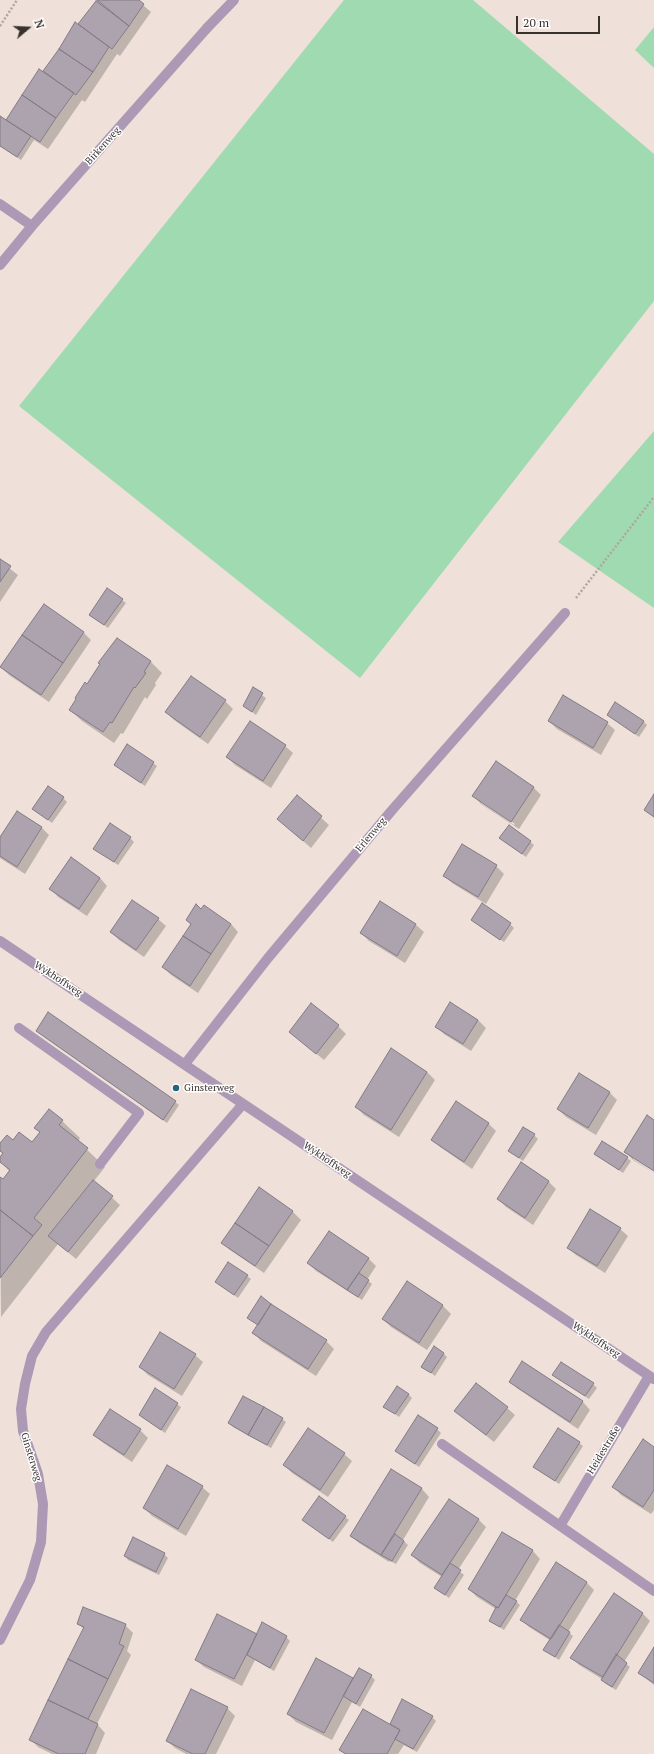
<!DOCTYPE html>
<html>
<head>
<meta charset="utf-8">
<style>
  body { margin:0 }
  #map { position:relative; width:654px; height:1754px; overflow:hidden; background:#efe0d9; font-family:"PT Serif",serif }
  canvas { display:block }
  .north { position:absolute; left:8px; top:8px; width:40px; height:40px; -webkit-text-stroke:3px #fff; paint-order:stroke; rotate:71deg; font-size:11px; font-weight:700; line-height:16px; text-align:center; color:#38322f }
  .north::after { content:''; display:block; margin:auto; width:14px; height:18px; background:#38322f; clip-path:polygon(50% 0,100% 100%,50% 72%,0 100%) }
  .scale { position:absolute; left:516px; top:16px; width:84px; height:18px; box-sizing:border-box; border:2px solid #38322f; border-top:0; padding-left:5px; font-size:12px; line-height:14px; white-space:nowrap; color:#38322f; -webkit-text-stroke:3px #fff; paint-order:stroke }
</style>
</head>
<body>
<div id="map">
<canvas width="654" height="1754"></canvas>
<div class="north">N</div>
<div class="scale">20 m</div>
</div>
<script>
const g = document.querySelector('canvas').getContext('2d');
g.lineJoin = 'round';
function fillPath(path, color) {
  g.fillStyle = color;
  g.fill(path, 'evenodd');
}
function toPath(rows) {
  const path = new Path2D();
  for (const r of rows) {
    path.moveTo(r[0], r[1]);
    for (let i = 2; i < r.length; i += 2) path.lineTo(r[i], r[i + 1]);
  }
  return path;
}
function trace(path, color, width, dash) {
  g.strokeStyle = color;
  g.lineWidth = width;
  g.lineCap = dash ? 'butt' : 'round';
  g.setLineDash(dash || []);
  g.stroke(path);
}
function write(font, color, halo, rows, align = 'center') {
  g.font = font + ' "PT Serif",serif';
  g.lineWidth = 3;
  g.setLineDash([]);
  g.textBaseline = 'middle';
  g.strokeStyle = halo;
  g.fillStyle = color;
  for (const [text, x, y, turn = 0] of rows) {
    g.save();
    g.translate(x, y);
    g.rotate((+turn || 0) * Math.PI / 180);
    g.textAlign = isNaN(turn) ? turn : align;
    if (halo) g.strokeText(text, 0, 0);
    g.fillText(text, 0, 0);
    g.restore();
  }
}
const green = toPath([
  [344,0,473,0,654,154,654,301,360,678,19,406],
  [654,27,654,68,635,50],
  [654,431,654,608,558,542]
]);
const shadow = toPath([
  [97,0,137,0,151,12,120,56,117,54,85,102,82,100,48,149,34,140,21,160,0,146,0,117,9,123,76,24,79,25],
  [0,561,18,575,0,602],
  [122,600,126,603,108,628,94,618],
  [84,633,91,640,49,702,9,675,1,667],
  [118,640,151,662,162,673,155,683,156,685,147,699,145,697,123,734,121,733,114,743,82,721,70,710],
  [191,677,225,701,233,709,208,744,174,720,166,712],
  [253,689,266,698,256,715,244,706],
  [608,715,643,721,647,725,639,737],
  [549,721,607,723,615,730,601,755,557,729],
  [285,746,293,753,271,788,235,765,227,757],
  [153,763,157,766,145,786,115,765],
  [533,787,541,795,519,829,481,804,474,796],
  [481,801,515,824,514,825,481,803],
  [297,796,329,825,311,848,286,826],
  [63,798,67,802,52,823,33,809],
  [17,812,42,828,49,835,25,874,0,858,0,839],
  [509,826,534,845,526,857,500,838],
  [130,838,134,842,118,865,94,849],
  [463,845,496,866,504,874,486,904,452,883,444,875],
  [71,859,100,878,107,886,87,916,58,897,51,889],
  [380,903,416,925,424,932,405,963,369,941,361,933],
  [204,906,231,924,238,932,198,993,171,975,163,967,191,925,187,920],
  [158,919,166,926,144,957,119,940,111,932],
  [472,920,510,924,514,928,504,942],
  [450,1003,478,1020,486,1028,471,1051,444,1034,436,1026],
  [338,1026,346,1034,324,1060,290,1032],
  [37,1031,175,1102,179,1105,167,1123],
  [392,1050,427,1072,435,1080,399,1137,364,1115,356,1107],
  [609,1092,617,1100,596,1135,566,1117,558,1109],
  [457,1103,489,1124,496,1131,472,1169,440,1147,432,1140],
  [62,1121,80,1138,78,1141,105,1167,94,1181,120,1205,76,1259,58,1244,1,1317,0,1178,3,1181,10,1172,0,1161,4,1154,0,1150,0,1145,13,1141,32,1144,41,1133,35,1128],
  [654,1121,654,1170,633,1156,633,1159,654,1173,633,1160,626,1152],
  [534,1135,538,1139,523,1161,509,1151],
  [595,1154,627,1158,631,1161,623,1173],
  [521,1164,549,1182,556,1189,533,1225,506,1207,498,1199],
  [259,1189,293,1212,301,1220,264,1273,230,1250,223,1243],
  [620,1229,628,1236,605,1273,576,1255,568,1248],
  [329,1232,369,1259,376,1266,367,1280,372,1284,362,1300,316,1271,308,1263],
  [247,1276,251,1279,238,1298,216,1282],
  [407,1283,443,1306,451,1314,427,1350,391,1327,383,1319],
  [248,1317,326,1341,334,1349,316,1376,261,1341,254,1333,259,1326],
  [444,1354,447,1357,435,1376,422,1366],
  [195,1355,203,1362,182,1396,148,1375,140,1367],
  [522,1363,583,1402,590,1410,578,1429,518,1389,510,1382],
  [553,1375,593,1384,597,1388,589,1399],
  [156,1390,181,1407,165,1433,140,1415],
  [408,1394,412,1398,399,1417,385,1407],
  [507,1408,515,1415,494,1442,455,1411],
  [282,1419,286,1422,271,1448,233,1427,229,1423],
  [437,1429,441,1433,419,1467,396,1451],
  [140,1430,148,1438,132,1462,102,1442,94,1435],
  [579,1443,583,1446,559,1484,534,1467],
  [654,1448,654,1510,651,1514,621,1495,614,1487],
  [344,1454,352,1461,328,1497,292,1473,284,1465],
  [391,1470,422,1489,429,1497,403,1540,408,1545,396,1564,390,1561,389,1562,359,1543,351,1536],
  [202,1487,210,1494,186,1536,152,1516,144,1508],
  [320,1498,349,1520,333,1542,307,1523],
  [479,1520,486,1527,458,1570,464,1575,449,1598,435,1588,442,1577,420,1563,412,1555],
  [503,1533,533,1551,540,1559,515,1601,520,1605,504,1630,490,1621,496,1609,477,1597,469,1589],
  [164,1554,168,1558,159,1575,128,1560,125,1556],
  [586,1582,594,1590,568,1632,573,1636,559,1660,545,1650,551,1641,529,1627,522,1620],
  [642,1613,650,1621,624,1662,630,1667,616,1690,606,1684,602,1679,579,1665,572,1658],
  [78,1624,125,1625,133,1633,127,1651,131,1655,97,1724,105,1733,96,1754,52,1754,38,1747,30,1739,84,1629],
  [257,1635,286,1637,290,1641,274,1671,255,1660,242,1686,204,1667,196,1660],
  [654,1649,654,1685,639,1673],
  [371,1676,375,1680,360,1707,352,1702,332,1740,296,1722,288,1714,352,1679],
  [227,1708,235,1716,216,1754,186,1754,175,1748,167,1741],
  [432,1717,436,1721,417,1752,404,1745,398,1754,345,1754,341,1750,394,1727,391,1724]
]);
const building = toPath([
  [97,0,139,0,144,4,129,26,97,0],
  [96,1,129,26,112,49,78,24,96,1],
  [75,22,109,47,93,72,59,49,75,22],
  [59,49,93,72,76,95,43,71,59,49],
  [39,69,74,93,56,118,22,95,39,69],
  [22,95,56,118,40,142,6,120,22,95],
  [0,116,31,136,17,157,0,146,0,116],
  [0,559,11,566,0,582,0,559],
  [107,588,123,599,104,625,89,615,107,588],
  [44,604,84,632,63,663,22,635,44,604],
  [22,635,63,663,41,695,0,667,22,635],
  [117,638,151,661,144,672,146,673,135,688,134,687,112,723,110,722,103,732,69,710,76,699,75,698,85,682,87,684,100,664,98,663,117,638],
  [191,676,226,700,200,737,165,712,191,676],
  [253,687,263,693,252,712,243,706,253,687],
  [563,695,608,722,593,748,548,721,563,695],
  [615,702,644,721,635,734,607,715,615,702],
  [250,721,286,745,263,781,226,757,250,721],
  [127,744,154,762,141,783,114,765,127,744],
  [496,761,534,787,511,822,472,796,496,761],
  [48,786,64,797,48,820,32,809,48,786],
  [654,794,654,817,644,810,654,794],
  [297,795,322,816,303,841,277,819,297,795],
  [17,811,42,827,17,867,0,856,0,837,17,811],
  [110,823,131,837,114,862,93,849,110,823],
  [509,825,531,841,522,854,499,838,509,825],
  [462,844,497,865,478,897,443,876,462,844],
  [71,857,100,878,79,909,49,889,71,857],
  [132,900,159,918,136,950,110,932,132,900],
  [380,901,416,924,397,956,360,933,380,901],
  [482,903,511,923,500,940,471,920,482,903],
  [196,904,201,909,204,905,231,924,211,954,183,936,191,924,186,920,196,904],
  [183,936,211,954,190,986,162,967,183,936],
  [450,1002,478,1020,463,1044,435,1027,450,1002],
  [311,1003,339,1025,316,1054,289,1032,311,1003],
  [48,1012,176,1101,163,1120,36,1031,48,1012],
  [391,1048,427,1072,391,1130,355,1107,391,1048],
  [579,1073,610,1092,588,1128,557,1109,579,1073],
  [456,1101,489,1123,464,1162,431,1140,456,1101],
  [49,1109,63,1120,59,1125,88,1148,34,1218,42,1225,33,1236,0,1210,0,1177,3,1179,10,1170,0,1162,0,1157,3,1153,0,1151,0,1143,7,1135,13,1140,19,1132,32,1142,40,1132,34,1128,49,1109],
  [647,1115,654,1120,654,1171,624,1152,647,1115],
  [523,1127,535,1134,519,1158,508,1151,523,1127],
  [602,1141,628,1157,619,1170,594,1154,602,1141],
  [521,1162,549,1181,525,1218,497,1199,521,1162],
  [93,1180,113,1196,68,1252,48,1236,93,1180],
  [259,1187,293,1211,269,1246,235,1223,259,1187],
  [590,1209,621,1228,597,1266,567,1248,590,1209],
  [0,1210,33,1236,0,1278,0,1210],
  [235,1223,269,1246,255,1266,221,1243,235,1223],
  [329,1231,369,1258,347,1290,307,1263,329,1231],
  [228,1262,248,1275,234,1295,215,1282,228,1262],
  [359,1273,369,1280,358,1297,347,1290,359,1273],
  [407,1281,443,1305,419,1343,382,1319,407,1281],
  [261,1296,271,1304,258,1325,247,1318,261,1296],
  [271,1304,327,1340,308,1369,252,1333,271,1304],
  [160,1332,196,1354,174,1389,139,1367,160,1332],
  [434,1346,444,1353,431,1373,421,1367,434,1346],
  [522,1361,583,1401,570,1422,509,1382,522,1361],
  [561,1362,594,1383,585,1396,552,1375,561,1362],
  [476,1383,508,1407,486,1435,454,1411,476,1383],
  [397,1386,409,1394,395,1414,383,1407,397,1386],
  [155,1388,178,1403,161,1430,139,1415,155,1388],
  [243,1396,264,1407,248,1435,228,1423,243,1396],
  [264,1407,283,1418,267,1445,248,1435,264,1407],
  [110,1409,141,1429,124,1455,93,1435,110,1409],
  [418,1415,438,1428,415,1464,395,1451,418,1415],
  [308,1428,345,1453,320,1490,283,1465,308,1428],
  [558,1428,580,1442,555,1481,533,1467,558,1428],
  [643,1439,654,1447,654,1490,643,1507,612,1487,643,1439],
  [167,1465,203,1486,178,1529,143,1508,167,1465],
  [391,1469,422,1488,381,1555,350,1536,391,1469],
  [319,1496,346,1516,329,1539,302,1520,319,1496],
  [449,1499,479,1519,442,1575,411,1555,449,1499],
  [502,1532,533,1550,498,1608,468,1589,502,1532],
  [395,1534,404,1541,392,1561,381,1555,395,1534],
  [133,1537,165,1553,156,1572,124,1556,133,1537],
  [556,1562,587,1582,551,1639,520,1620,556,1562],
  [450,1563,461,1570,445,1595,434,1588,450,1563],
  [614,1593,643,1613,603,1677,570,1658,614,1593],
  [506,1595,517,1601,500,1627,489,1621,496,1607,498,1608,506,1595],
  [83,1607,126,1624,119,1644,124,1646,108,1679,68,1659,84,1627,77,1624,83,1607],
  [217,1614,257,1634,234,1679,195,1660,217,1614],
  [262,1622,287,1636,270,1668,247,1655,262,1622],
  [559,1625,570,1632,555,1657,543,1650,559,1625],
  [654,1647,654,1683,638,1673,654,1647],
  [616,1654,627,1663,612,1687,601,1680,616,1654],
  [316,1658,353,1678,324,1733,287,1714,316,1658],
  [68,1659,108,1679,88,1719,48,1700,68,1659],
  [359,1668,372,1675,356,1704,343,1696,359,1668],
  [191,1689,228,1707,205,1754,193,1754,166,1741,191,1689],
  [402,1699,433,1716,413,1749,395,1739,400,1730,390,1724,402,1699],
  [48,1700,98,1724,85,1754,59,1754,29,1740,48,1700],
  [363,1709,400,1730,387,1754,346,1754,339,1750,363,1709]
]);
const path = toPath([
  [0,26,17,0],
  [576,598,654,497]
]);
const service = toPath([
  [207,28,234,0],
  [19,1028,139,1113,100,1164]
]);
const minor = toPath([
  [0,204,32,226],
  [0,265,32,226,207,28],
  [0,941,654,1379],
  [185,1064,268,958,393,809,565,613],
  [442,1444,654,1591],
  [560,1526,649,1376],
  [0,1640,30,1580,41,1542,43,1504,38,1474,23,1431,21,1409,25,1384,32,1356,46,1332,243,1104]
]);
const markers = [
  [176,1088,4,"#27637b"]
];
const streetNames = [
  ["Birkenweg",103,146,-48],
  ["Erlenweg",371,835,-50],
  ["Wykhoffweg",58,979,33],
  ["Wykhoffweg",327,1160,34],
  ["Wykhoffweg",596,1340,34],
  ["Heidestraße",604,1450,-59],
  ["Ginsterweg",31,1457,73]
];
const poiNames = [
  ["Ginsterweg",184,1088]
];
fillPath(green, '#9fdab1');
fillPath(shadow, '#0003');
fillPath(building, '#ada3ae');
trace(building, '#837b85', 1);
trace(path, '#b1a5a0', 2.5, [2, 2]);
trace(service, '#ab99b5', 10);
trace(minor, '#ab99b5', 10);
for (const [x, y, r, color] of markers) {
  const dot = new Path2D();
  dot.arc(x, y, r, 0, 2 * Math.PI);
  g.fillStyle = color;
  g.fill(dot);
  trace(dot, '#fff', 1.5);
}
write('10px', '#38322f', '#fff', streetNames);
write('10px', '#38322f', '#fff', poiNames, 'left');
</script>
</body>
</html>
